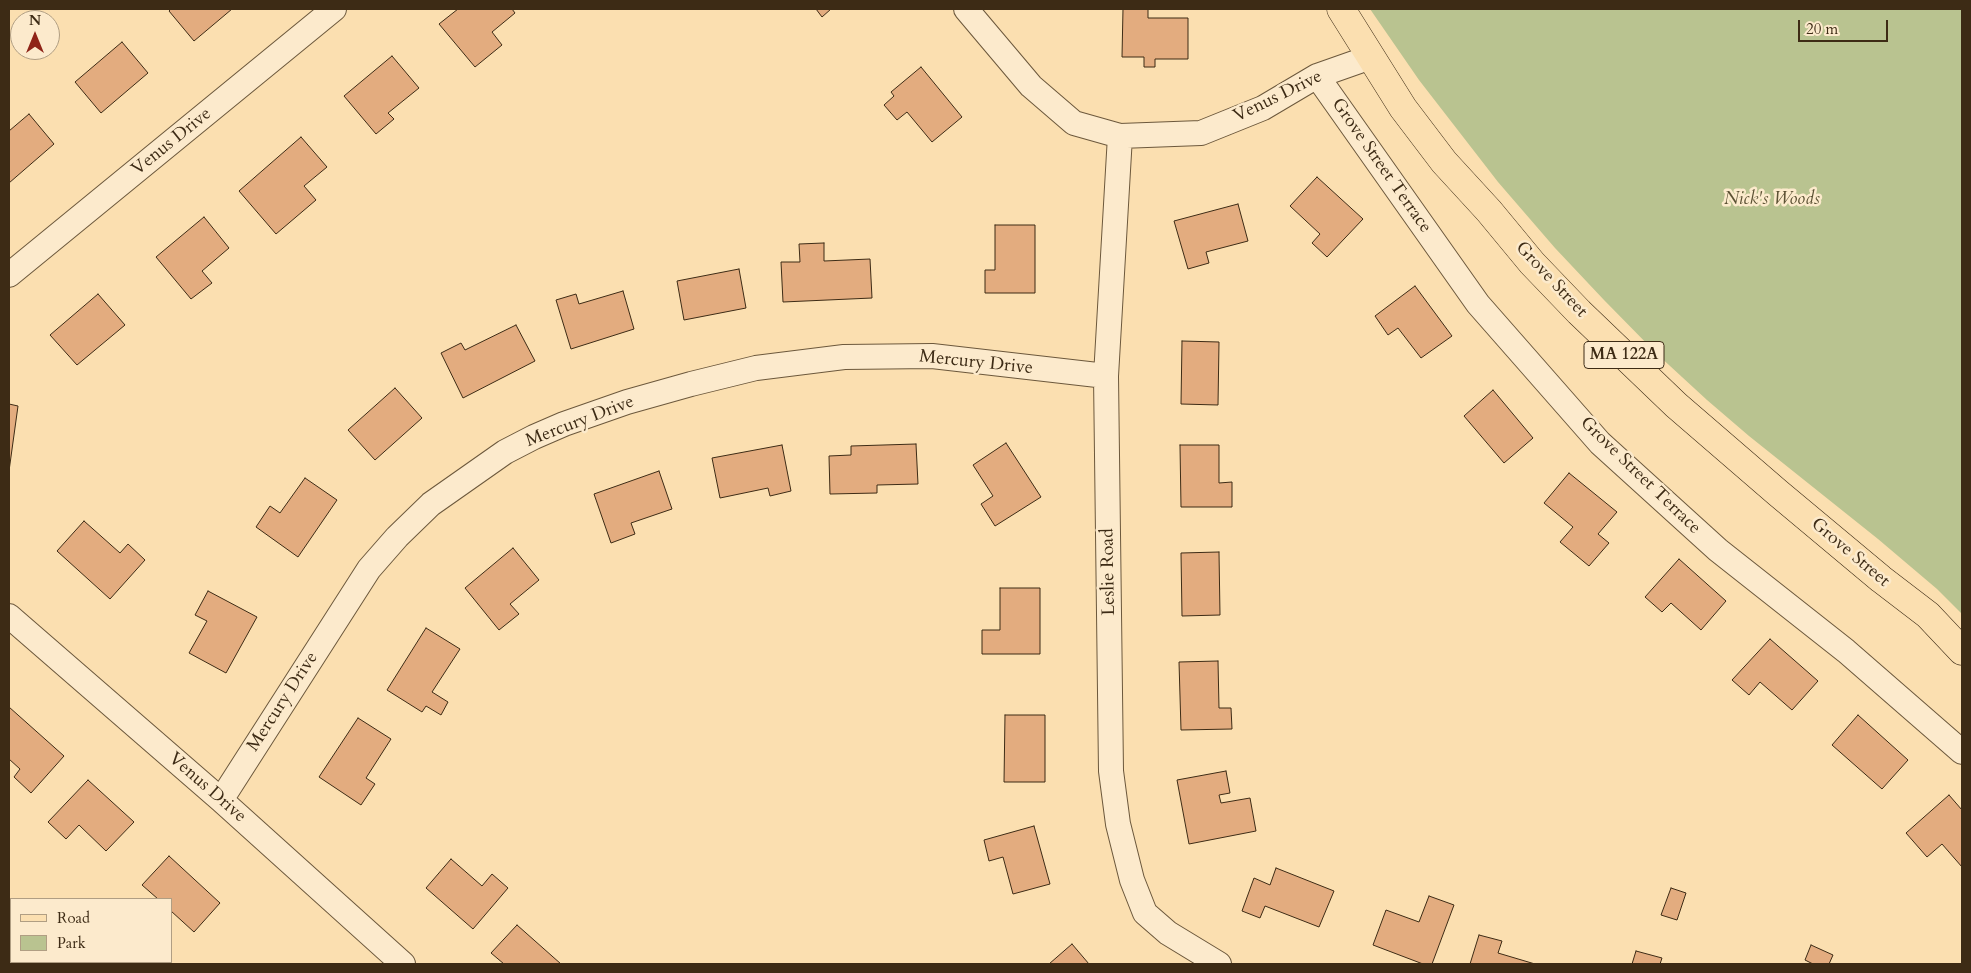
<!DOCTYPE html>
<html>
<head>
<meta charset="utf-8">
<style>
  body { margin:0 }
  #map { position:relative; width:1971px; height:973px; overflow:hidden; background:#fbdfb0; font-family:Cardo,serif }
  canvas { display:block }
  .frame { position:absolute; inset:0; border:10px solid #3d2b15; pointer-events:none }
  .legend { position:absolute; left:10px; top:898px; width:162px; height:65px; box-sizing:border-box; background:#fceacc; border:1px solid #b09e83; margin:0; padding:6px 9px; list-style:none; font-size:15px; color:#3d2b15 }
  .legend li { display:flex; align-items:center; gap:10px; height:25px }
  .legend b { width:25px; border:1px solid #b09e83 }
  .north { position:absolute; left:10px; top:10px; width:50px; height:50px; box-sizing:border-box; background:#fceacc; border:1px solid #b09e83; border-radius:50%; rotate:0deg; font-size:14px; font-weight:700; line-height:20px; text-align:center; color:#3d2b15 }
  .north::after { content:''; display:block; margin:auto; width:18px; height:22px; background:#8f2418; clip-path:polygon(50% 0,100% 100%,50% 72%,0 100%) }
  .scale { position:absolute; left:1798px; top:20px; width:90px; height:22px; box-sizing:border-box; border:2px solid #3d2b15; border-top:0; padding-left:6px; font-size:15px; line-height:18px; white-space:nowrap; color:#3d2b15; -webkit-text-stroke:4px #fceacc; paint-order:stroke }
</style>
</head>
<body>
<div id="map">
<canvas width="1971" height="973"></canvas>
<div class="frame"></div>
<ul class="legend">
<li><b style="height:6px;background:#fbdfb0"></b>Road</li>
<li><b style="height:14px;background:#b9c390"></b>Park</li>
</ul>
<div class="north">N</div>
<div class="scale">20 m</div>
</div>
<script>
const g = document.querySelector('canvas').getContext('2d');
g.lineJoin = 'round';
function fillPath(path, color) {
  g.fillStyle = color;
  g.fill(path, 'evenodd');
}
function toPath(rows) {
  const path = new Path2D();
  for (const r of rows) {
    path.moveTo(r[0], r[1]);
    for (let i = 2; i < r.length; i += 2) path.lineTo(r[i], r[i + 1]);
  }
  return path;
}
function trace(path, color, width, dash) {
  g.strokeStyle = color;
  g.lineWidth = width;
  g.lineCap = dash ? 'butt' : 'round';
  g.setLineDash(dash || []);
  g.stroke(path);
}
function write(font, color, halo, rows, align = 'center') {
  g.font = font + ' Cardo,serif';
  g.lineWidth = 5;
  g.setLineDash([]);
  g.textBaseline = 'middle';
  g.strokeStyle = halo;
  g.fillStyle = color;
  for (const [text, x, y, turn = 0] of rows) {
    g.save();
    g.translate(x, y);
    g.rotate((+turn || 0) * Math.PI / 180);
    g.textAlign = isNaN(turn) ? turn : align;
    if (halo) g.strokeText(text, 0, 0);
    g.fillText(text, 0, 0);
    g.restore();
  }
}
const green = toPath([
  [1370,9,1962,9,1962,614,1937,589,1878,539,1749,436,1707,400,1657,354,1604,300,1555,248,1498,182,1419,80]
]);
const building = toPath([
  [171,9,232,9,194,41,169,11,171,9],
  [458,9,512,9,515,13,492,32,502,45,475,67,439,24,458,9],
  [816,9,831,9,822,17,816,9],
  [1123,9,1148,9,1148,18,1188,18,1188,59,1155,59,1155,67,1144,67,1144,57,1122,57,1123,9],
  [122,42,148,73,101,113,75,82,122,42],
  [392,56,419,88,388,113,394,119,376,134,344,96,392,56],
  [921,67,962,117,932,142,907,112,897,120,884,105,894,96,891,92,921,67],
  [29,114,54,144,9,183,9,131,29,114],
  [301,137,327,167,304,186,316,200,276,234,239,191,301,137],
  [1317,177,1363,219,1327,257,1312,243,1320,234,1290,206,1317,177],
  [1238,204,1248,241,1206,252,1209,263,1188,269,1174,221,1238,204],
  [204,217,229,248,202,271,212,283,191,299,156,257,204,217],
  [995,225,1035,225,1035,293,985,293,985,270,995,270,995,225],
  [824,243,824,261,870,259,872,298,783,302,781,262,800,262,799,244,824,243],
  [739,269,746,308,684,320,677,281,739,269],
  [1415,286,1452,336,1421,358,1398,328,1388,335,1375,316,1415,286],
  [623,291,634,329,571,349,556,300,576,294,579,304,623,291],
  [98,294,125,325,77,365,50,335,98,294],
  [516,325,535,361,463,398,441,353,461,343,465,350,516,325],
  [1182,341,1219,342,1218,405,1181,404,1182,341],
  [395,388,422,418,375,460,348,430,395,388],
  [1493,390,1533,438,1504,463,1464,416,1493,390],
  [9,404,18,406,9,471,9,404],
  [1006,443,1041,497,995,526,981,504,993,496,973,465,1006,443],
  [916,444,918,484,877,485,877,493,830,494,829,456,851,455,851,446,916,444],
  [782,445,791,491,770,496,768,488,720,498,712,458,782,445],
  [1180,445,1219,445,1219,483,1232,482,1232,507,1181,507,1180,445],
  [659,471,672,509,631,523,635,534,611,543,594,494,659,471],
  [1569,473,1617,512,1598,534,1609,543,1589,566,1560,542,1573,527,1544,503,1569,473],
  [305,478,337,500,298,557,256,527,270,506,280,513,305,478],
  [84,521,120,553,128,544,145,560,110,599,57,551,84,521],
  [513,548,539,580,510,604,519,614,499,630,465,588,513,548],
  [1219,552,1220,615,1182,616,1181,553,1219,552],
  [1679,559,1726,601,1701,630,1671,603,1662,612,1645,597,1679,559],
  [1000,588,1040,588,1040,654,982,654,982,630,1000,630,1000,588],
  [208,591,257,617,226,673,189,653,207,621,195,615,208,591],
  [426,628,460,649,432,692,448,702,441,715,426,706,422,712,387,690,426,628],
  [1770,639,1818,681,1792,710,1760,682,1749,695,1732,680,1770,639],
  [1218,661,1219,708,1231,708,1232,729,1181,730,1179,662,1218,661],
  [9,707,64,756,31,793,14,777,20,769,9,759,9,707],
  [1005,715,1045,715,1045,782,1004,782,1005,715],
  [1858,715,1908,760,1882,789,1832,745,1858,715],
  [358,718,391,739,366,778,375,784,361,805,319,777,358,718],
  [1226,771,1230,793,1219,795,1221,803,1250,798,1256,831,1189,844,1177,780,1226,771],
  [88,780,134,822,106,851,79,825,66,839,48,822,88,780],
  [1949,795,1962,810,1962,867,1942,844,1927,857,1906,833,1949,795],
  [1034,826,1050,884,1013,894,1003,857,989,861,984,840,1034,826],
  [169,856,220,903,194,932,171,911,171,899,158,899,142,885,169,856],
  [451,859,482,886,492,874,508,888,473,929,426,888,451,859],
  [1276,868,1334,891,1319,927,1265,906,1260,918,1242,911,1254,878,1270,885,1276,868],
  [1671,888,1686,893,1677,920,1661,915,1671,888],
  [1429,896,1454,905,1432,964,1423,964,1373,945,1386,910,1419,922,1429,896],
  [517,925,561,964,504,964,491,953,517,925],
  [1479,935,1502,941,1498,953,1535,964,1470,964,1479,935],
  [1072,944,1089,964,1049,964,1072,944],
  [1811,945,1833,955,1829,964,1813,964,1805,960,1811,945],
  [1636,951,1662,958,1660,964,1632,964,1636,951]
]);
const street = toPath([
  [966,9,1031,86,1074,123,1120,136,1201,133,1263,108,1317,76,1371,57],
  [1317,76,1478,304,1600,443,1718,550,1846,651,1962,752],
  [1120,136,1106,376,1111,771,1118,824,1132,880,1145,913,1168,933,1219,964],
  [9,275,334,9],
  [9,616,221,800,403,964],
  [221,800,369,569,397,537,431,504,505,452,534,437,564,424,627,402,691,384,756,368,844,357,932,356,1106,376]
]);
const primary = toPath([
  [1341,9,1403,108,1444,162,1489,211,1532,263,1579,312,1676,405,1778,493,1881,579,1928,615,1962,651]
]);
const shields = [
  [1624,355,80]
];
const shieldNames = [
  ["MA 122A",1624,355]
];
const streetNames = [
  ["Venus Drive",1278,97,-26],
  ["Venus Drive",172,142,-39],
  ["Grove Street Terrace",1381,166,55],
  ["Grove Street",1551,280,47],
  ["Mercury Drive",976,363,6],
  ["Mercury Drive",580,422,-21],
  ["Grove Street Terrace",1640,476,44],
  ["Grove Street",1850,553,40],
  ["Leslie Road",1109,572,-91],
  ["Mercury Drive",283,702,-57],
  ["Venus Drive",207,788,41]
];
const parkNames = [
  ["Nick's Woods",1772,200]
];
fillPath(green, '#b9c390');
fillPath(building, '#e3ac7f');
trace(building, '#3d2b15', 1);
trace(street, '#6c583c', 26);
trace(primary, '#3d2b15', 29);
trace(street, '#fceacc', 24);
trace(primary, '#fbdfb0', 28);
for (const [x, y, w] of shields) {
  const box = new Path2D();
  box.roundRect(x - w / 2, y - 13.5, w, 27, 4);
  g.fillStyle = '#fceacc';
  g.fill(box);
  trace(box, '#3d2b15', 1);
}
write('bold 16px', '#3d2b15', null, shieldNames);
write('18px', '#3d2b15', '#fceacc', streetNames);
write('italic 18px', '#5c5134', '#fceacc', parkNames);
</script>
</body>
</html>
